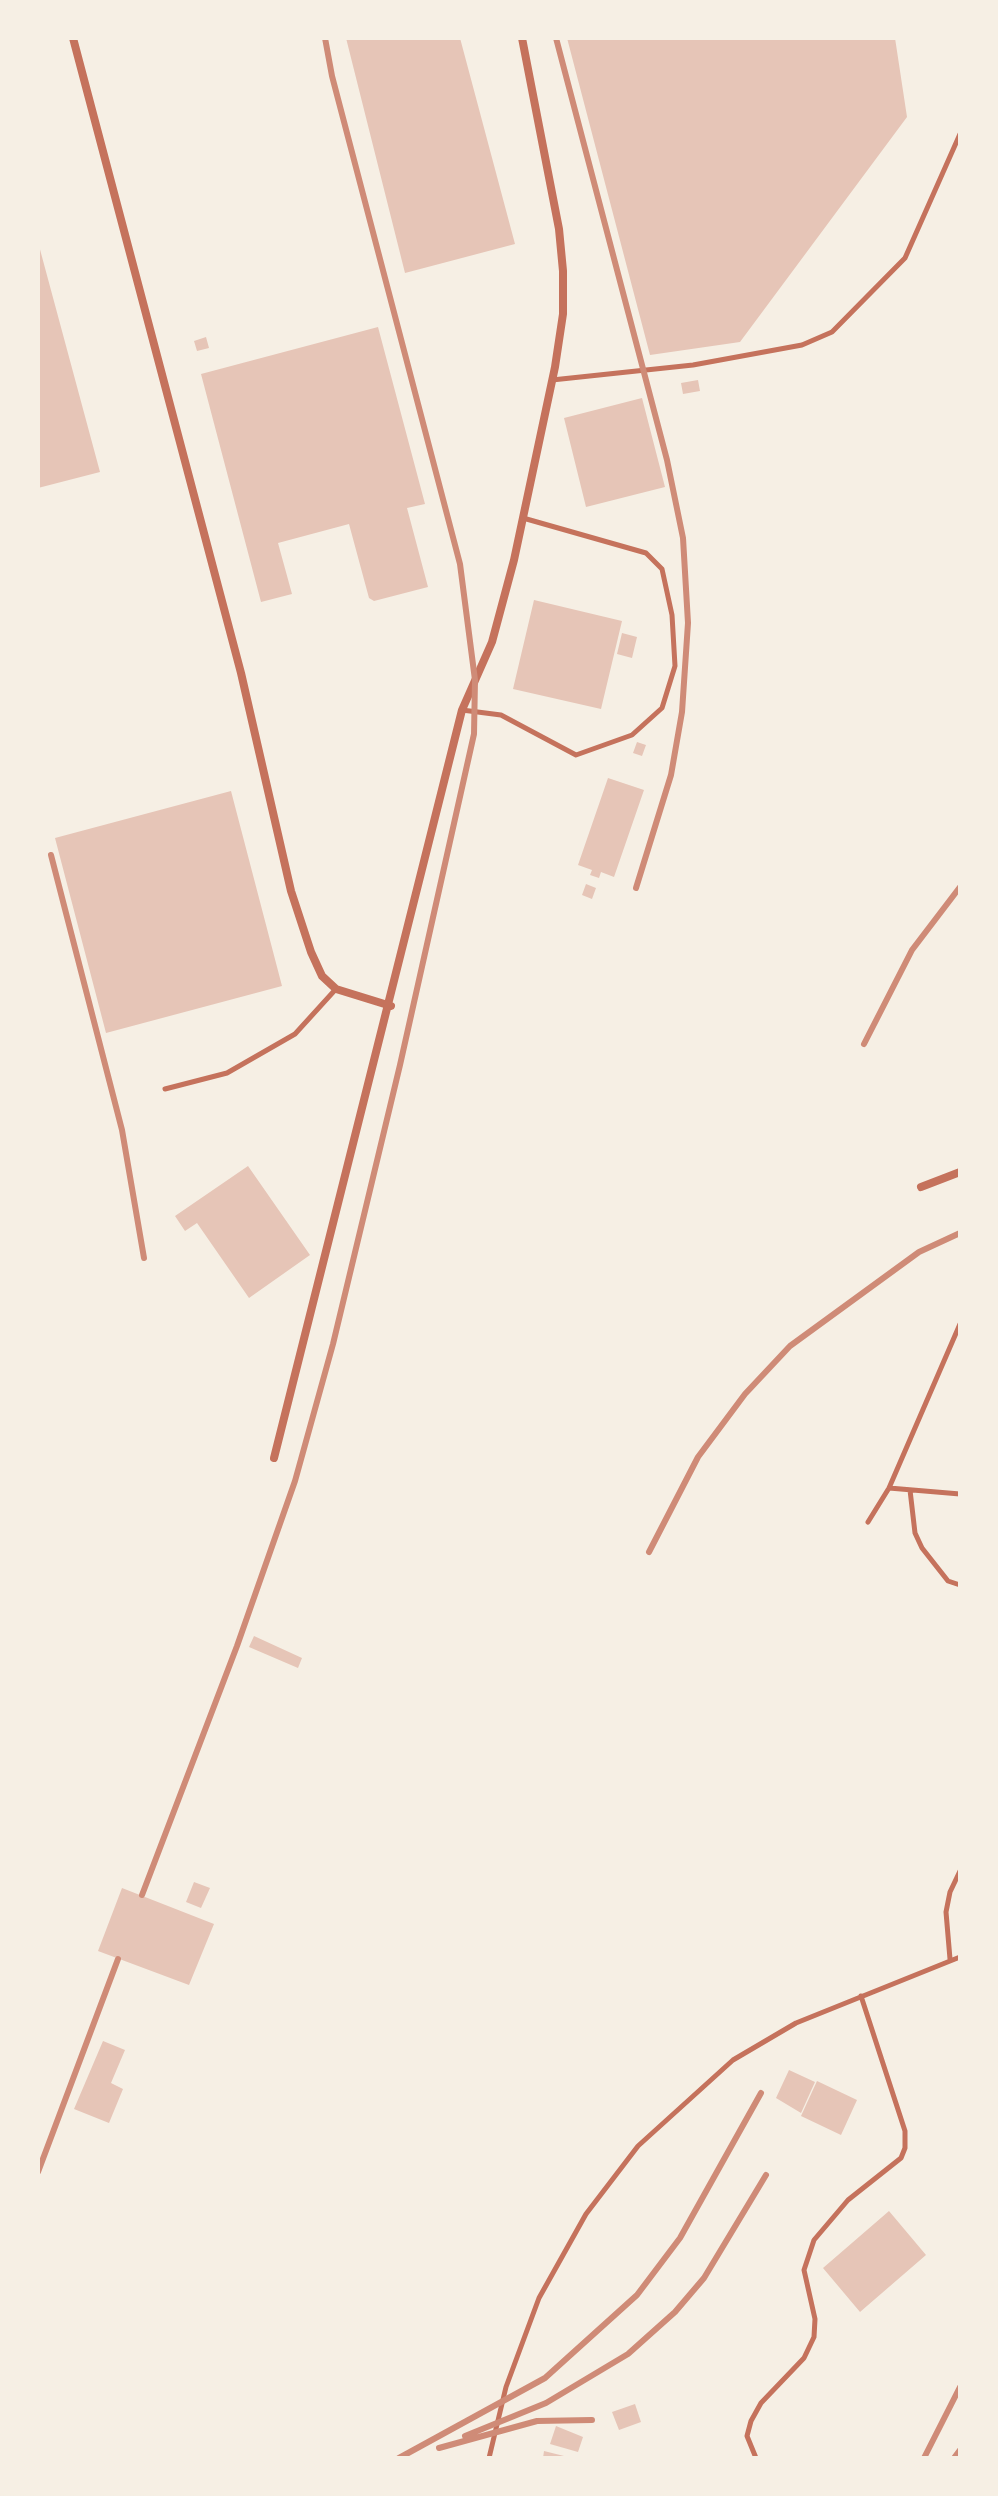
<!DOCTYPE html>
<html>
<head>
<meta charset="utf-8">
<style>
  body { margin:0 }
  #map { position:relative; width:998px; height:2496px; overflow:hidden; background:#f6efe4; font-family:"Noto Sans",sans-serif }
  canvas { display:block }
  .frame { position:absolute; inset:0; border:40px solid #f6efe4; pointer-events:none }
</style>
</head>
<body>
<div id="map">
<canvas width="998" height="2496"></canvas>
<div class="frame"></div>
</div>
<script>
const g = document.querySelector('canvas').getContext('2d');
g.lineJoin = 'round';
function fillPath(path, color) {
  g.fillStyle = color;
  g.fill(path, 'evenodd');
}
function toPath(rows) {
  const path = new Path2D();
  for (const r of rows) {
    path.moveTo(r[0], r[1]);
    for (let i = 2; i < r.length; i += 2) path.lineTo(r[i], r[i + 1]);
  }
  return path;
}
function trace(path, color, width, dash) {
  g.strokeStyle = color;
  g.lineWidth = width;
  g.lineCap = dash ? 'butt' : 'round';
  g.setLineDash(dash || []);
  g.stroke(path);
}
const building = toPath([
  [346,38,460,38,515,244,405,273],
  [567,38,895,38,907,117,740,342,650,355],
  [38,242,100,472,38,488],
  [378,327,425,504,407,508,428,587,374,601,369,598,349,524,278,543,292,594,261,602,201,374],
  [206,337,209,348,197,351,194,341],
  [698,380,700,391,683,394,681,383],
  [642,398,665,487,586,507,564,418],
  [534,600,622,621,601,709,513,689],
  [622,633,637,637,632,658,617,654],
  [637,742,646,745,642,756,633,753],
  [608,778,644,790,614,877,601,872,599,878,590,875,592,870,578,865],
  [231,791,282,986,106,1033,55,838],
  [586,884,596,888,592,899,582,895],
  [248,1166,310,1255,249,1298,197,1223,185,1231,175,1216],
  [254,1636,302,1658,298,1668,249,1647],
  [194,1882,210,1888,201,1908,186,1902],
  [122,1888,214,1924,189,1985,98,1951],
  [103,2041,125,2050,111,2083,123,2089,109,2123,74,2109],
  [789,2070,815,2082,801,2113,776,2098],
  [817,2081,857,2100,841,2135,801,2116],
  [889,2211,926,2255,860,2312,823,2268],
  [635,2404,641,2422,619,2430,612,2412],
  [556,2426,583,2437,578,2452,550,2444],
  [544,2451,568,2457,568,2458,543,2458]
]);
const service = toPath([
  [552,380,693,365,802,345,832,332,905,258,960,134],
  [462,710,501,715,576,755,632,735,662,708,675,666,672,615,662,569,646,553,523,518],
  [165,1089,227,1073,295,1034,335,990],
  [889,1488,960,1494],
  [910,1490,915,1533,922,1548,948,1581,960,1585],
  [868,1522,889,1488,960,1324],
  [950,1959,946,1912,950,1892,960,1871],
  [489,2458,506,2387,539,2298,586,2214,638,2146,733,2060,796,2023,960,1957],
  [756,2458,747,2436,751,2421,761,2403,804,2358,814,2337,815,2319,804,2270,814,2240,848,2200,901,2158,905,2148,905,2131,861,1996]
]);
const minor = toPath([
  [73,38,241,673,291,891,311,952,322,976,336,989,391,1006],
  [921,1187,960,1172],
  [274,1458,462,710,492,642,514,560,555,367,563,314,563,271,559,229,522,38]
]);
const rail = toPath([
  [556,38,667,460,683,538,688,623,682,712,671,775,636,888],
  [51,855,122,1130,144,1258],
  [864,1044,912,950,960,887],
  [649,1552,698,1457,745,1394,790,1346,919,1252,960,1233],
  [142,1895,237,1646,295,1481,333,1344,400,1065,474,734,475,680,460,564,332,76,325,38],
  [38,2172,118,1959],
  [465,2436,546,2403,628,2354,675,2312,704,2278,766,2175],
  [439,2448,537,2421,592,2420],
  [399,2458,545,2378,637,2295,680,2238,761,2093],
  [924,2458,960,2387],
  [954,2458,960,2450]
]);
fillPath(building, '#e6c5b7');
trace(service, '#c5725c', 5);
trace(minor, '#c5725c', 8);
trace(rail, '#cf8b77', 6);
</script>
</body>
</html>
